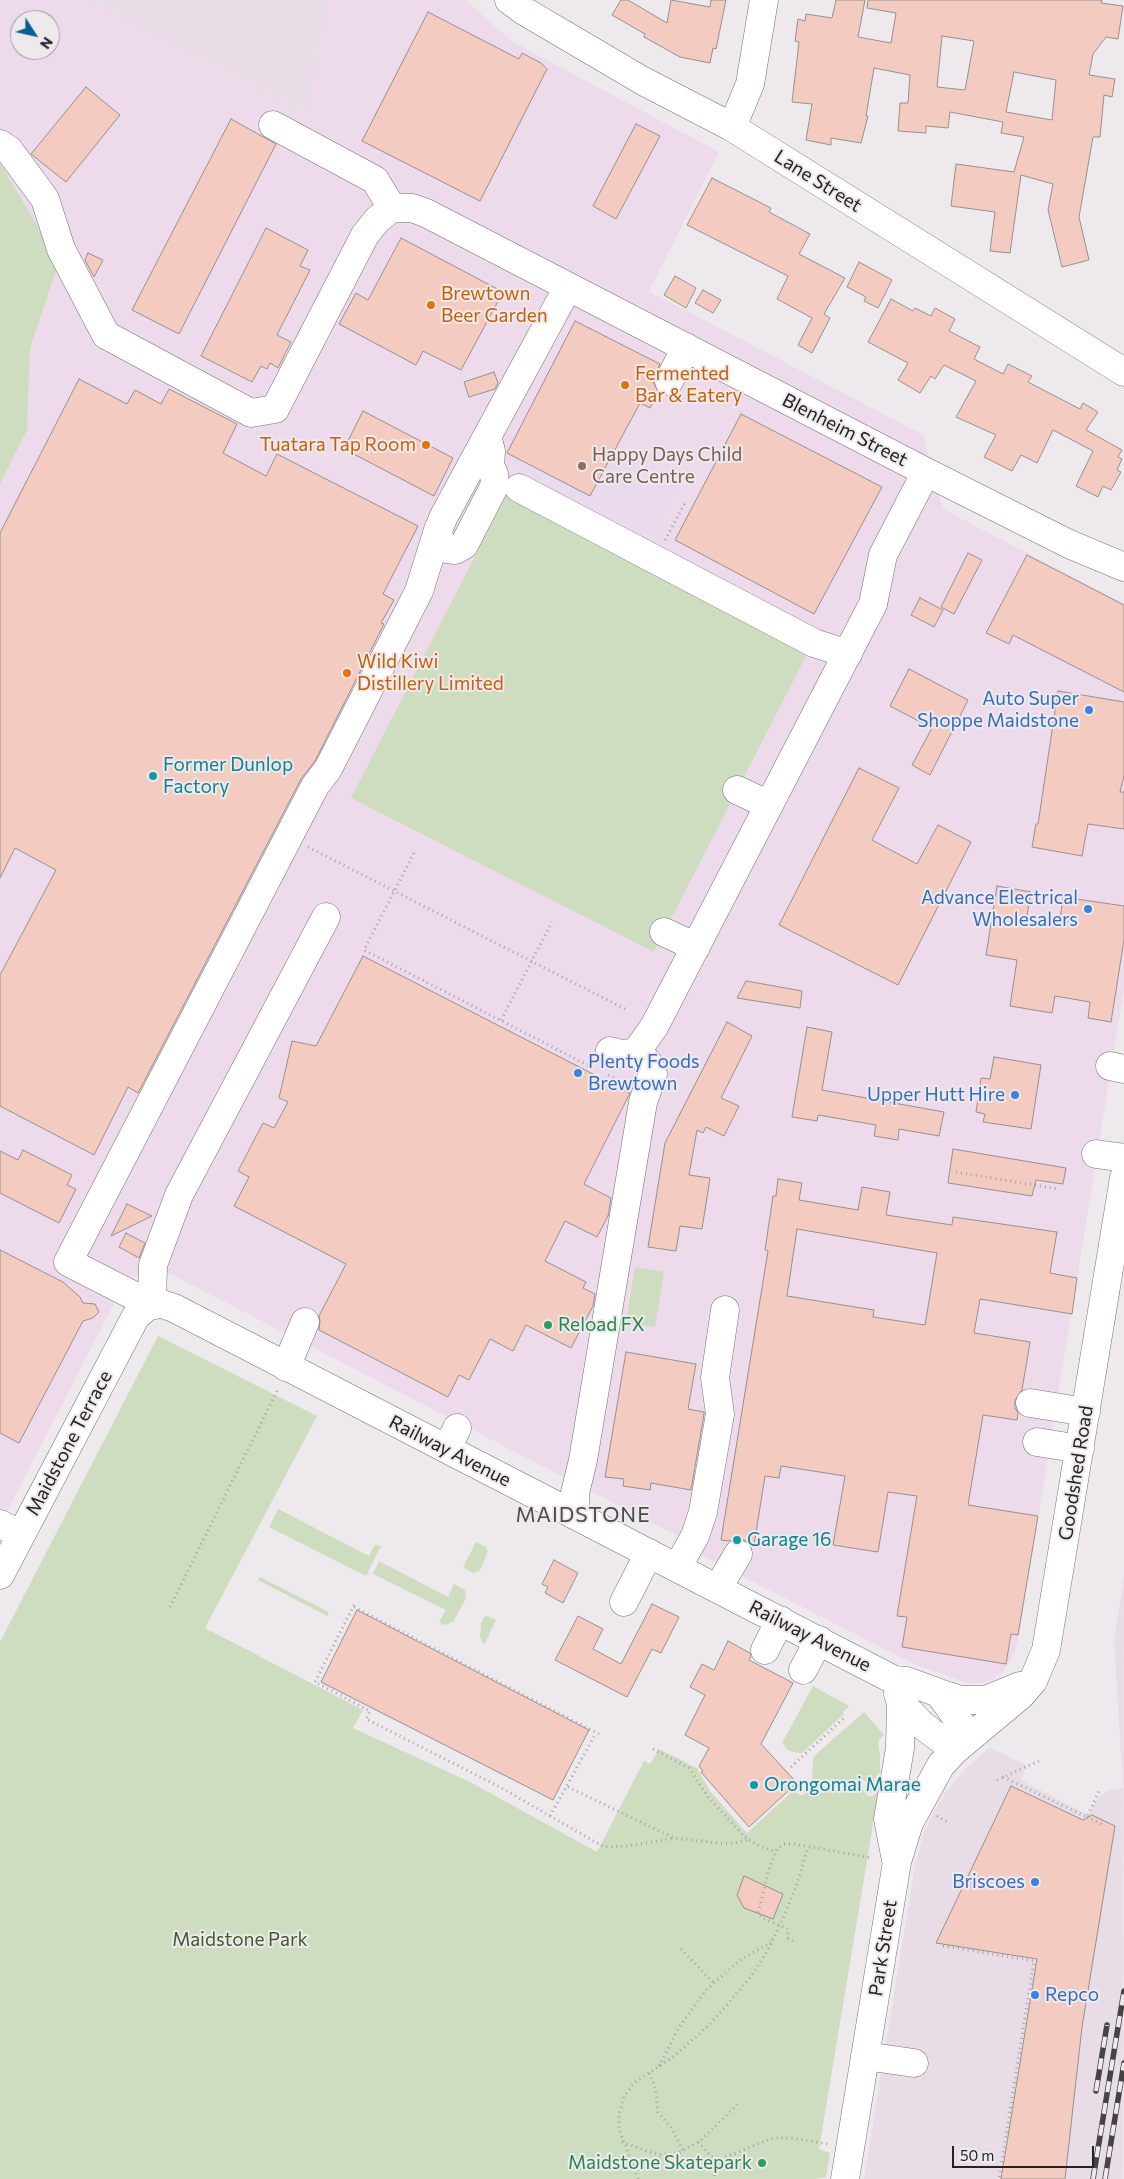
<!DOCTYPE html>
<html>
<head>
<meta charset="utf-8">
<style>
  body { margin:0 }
  #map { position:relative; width:1124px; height:2179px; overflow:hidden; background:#ede9ed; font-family:Commissioner,sans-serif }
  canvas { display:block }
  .north { position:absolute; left:10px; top:10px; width:50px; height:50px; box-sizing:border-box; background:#ede9ed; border:1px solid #9d999d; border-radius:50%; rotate:125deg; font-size:14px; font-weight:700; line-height:20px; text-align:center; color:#242224 }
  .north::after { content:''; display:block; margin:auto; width:18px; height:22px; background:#095f91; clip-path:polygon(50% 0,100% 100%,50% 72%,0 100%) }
  .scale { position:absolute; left:952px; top:2146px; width:142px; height:22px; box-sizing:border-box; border:2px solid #242224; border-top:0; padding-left:6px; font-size:15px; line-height:18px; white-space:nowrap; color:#242224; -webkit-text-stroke:4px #ede9ed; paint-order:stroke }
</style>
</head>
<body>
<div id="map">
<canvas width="1124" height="2179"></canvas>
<div class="north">N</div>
<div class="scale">50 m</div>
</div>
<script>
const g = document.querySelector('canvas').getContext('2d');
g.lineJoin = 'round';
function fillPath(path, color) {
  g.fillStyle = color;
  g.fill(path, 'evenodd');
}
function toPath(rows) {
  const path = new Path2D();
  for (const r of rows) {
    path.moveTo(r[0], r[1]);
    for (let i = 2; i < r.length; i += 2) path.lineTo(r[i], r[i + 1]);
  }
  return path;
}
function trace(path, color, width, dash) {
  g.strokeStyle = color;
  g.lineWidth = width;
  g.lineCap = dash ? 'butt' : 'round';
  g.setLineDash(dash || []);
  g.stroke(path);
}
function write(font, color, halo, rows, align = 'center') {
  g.font = font + ' Commissioner,sans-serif';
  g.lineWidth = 4;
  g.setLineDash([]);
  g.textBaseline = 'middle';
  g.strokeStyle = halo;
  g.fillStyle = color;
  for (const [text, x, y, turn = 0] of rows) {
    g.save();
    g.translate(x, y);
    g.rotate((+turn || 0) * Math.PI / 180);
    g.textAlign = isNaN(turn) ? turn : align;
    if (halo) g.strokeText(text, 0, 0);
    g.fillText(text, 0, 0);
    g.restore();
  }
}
const built = toPath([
  [85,0,329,0,308,116,213,67],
  [1124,1577,1123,2179,864,2179,915,1865,925,1829,942,1797,966,1768,990,1747,1027,1766,1021,1780,1088,1815,1096,1800,1108,1791,1123,1788,1114,1639]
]);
const industrial = toPath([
  [0,0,85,0,308,115,329,0,465,0,513,42,719,152,649,291,923,435,943,509,1124,604,1124,989,1018,1641,1012,1658,1002,1673,988,1682,968,1683,916,1665,699,1554,678,1536,163,1270,150,1270,138,1275,123,1286,0,1525,0,484,27,430,30,349,57,268,37,225,0,163],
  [20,20,50,20,50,50,20,50]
]);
const education = toPath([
  [533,401,550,410,548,413,682,481,653,540,501,462]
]);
const green = toPath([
  [0,163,37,225,57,268,30,349,27,430,0,484],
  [507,494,808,652,654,952,351,798],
  [635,1267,664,1272,655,1327,626,1323],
  [158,1336,317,1416,205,1628,363,1710,353,1728,470,1782,597,1852,644,1761,650,1764,659,1749,697,1768,710,1791,747,1833,793,1791,802,1796,807,1791,825,1787,832,1790,851,1788,859,1784,865,1793,870,1797,876,1793,879,1788,819,2149,830,2153,826,2177,814,2179,0,2179,0,1642],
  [278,1509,369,1556,375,1545,381,1546,366,1576,269,1527],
  [476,1542,486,1547,488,1551,480,1570,473,1573,463,1567],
  [379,1561,448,1597,454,1584,465,1590,466,1598,453,1622,445,1625,439,1622,446,1610,373,1574],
  [260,1577,329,1612,327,1616,258,1580],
  [488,1616,496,1620,484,1645,480,1637,481,1623,484,1617],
  [813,1686,849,1706,843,1712,844,1714,802,1753,793,1752,788,1750,782,1743],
  [864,1712,884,1735,878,1741,880,1755,880,1772,874,1779,875,1791,870,1793,864,1780,859,1778,852,1784,836,1781,812,1785,813,1757]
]);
const building = toPath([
  [621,0,628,0,667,23,671,0,710,7,711,0,726,0,716,49,713,48,710,63,680,57,644,37,645,34,612,15,621,0],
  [836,0,865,0,858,37,891,43,896,13,867,8,868,0,1102,0,1101,3,1123,6,1118,39,1106,37,1093,54,1089,75,1115,79,1112,97,1104,95,1100,137,1093,137,1079,217,1089,260,1062,267,1048,210,1053,184,1021,175,1010,253,990,251,995,212,951,206,956,164,1014,172,1024,137,1001,133,1003,122,950,112,948,128,926,126,926,133,898,131,900,103,908,103,910,75,874,68,866,116,868,116,861,143,831,138,831,145,806,140,812,104,792,102,799,42,795,41,798,19,805,21,806,14,832,18,836,0],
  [942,36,974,41,965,90,937,87,942,36],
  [1014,72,1056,80,1052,120,1006,112,1014,72],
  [428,12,519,59,522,53,541,63,547,69,480,201,362,141,428,12],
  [86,87,120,115,66,182,31,154,86,87],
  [231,119,276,144,179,334,132,310,231,119],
  [636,124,660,136,616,219,593,206,636,124],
  [712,178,771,208,769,212,810,234,799,254,845,278,824,314,830,318,812,353,798,345,812,318,777,299,788,276,687,225,712,178],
  [266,228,308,250,300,266,310,270,277,335,291,342,278,368,270,363,267,369,261,366,252,382,201,356,266,228],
  [401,238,503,292,461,370,423,351,416,365,339,324,356,293,368,300,401,238],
  [88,253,103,260,94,277,85,260,88,253],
  [859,262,892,280,878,308,864,301,866,297,847,287,859,262],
  [675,276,696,288,686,308,664,295,675,276],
  [703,290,721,300,713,313,695,303,703,290],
  [891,299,913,311,915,308,931,316,935,308,955,319,949,331,980,347,974,359,1003,374,1008,364,1032,376,1028,382,1080,409,1083,403,1098,412,1086,430,1122,450,1118,457,1122,459,1117,470,1121,472,1111,490,1103,486,1098,497,1076,486,1093,451,1053,430,1037,463,1021,455,1012,471,984,457,996,435,956,417,976,381,944,365,935,379,931,376,920,393,898,380,908,363,868,342,891,299],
  [575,321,660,364,653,381,658,392,650,408,640,403,590,496,507,453,575,321],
  [494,372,498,383,495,389,469,397,464,382,494,372],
  [79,379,127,404,135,390,161,404,169,389,237,424,223,453,266,476,277,454,418,526,383,594,394,600,381,623,384,624,315,761,301,779,138,1093,128,1087,94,1155,0,1106,0,975,56,870,15,848,0,878,0,533,79,379],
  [363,411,453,458,434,496,344,449,363,411],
  [741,414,882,487,814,614,675,540,741,414],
  [968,553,982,560,954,614,941,607,968,553],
  [1027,555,1124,605,1124,692,1013,635,1009,644,986,633,1027,555],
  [920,598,943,610,934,627,911,615,920,598],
  [909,669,968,700,930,775,912,765,932,728,890,706,909,669],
  [1058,691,1124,702,1124,776,1120,792,1124,792,1124,829,1088,824,1082,856,1032,847,1036,824,1038,824,1058,691],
  [859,768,899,788,872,840,917,864,938,825,971,842,898,985,779,925,859,768],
  [997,886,1031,892,1026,922,1059,927,1063,897,1124,906,1124,940,1111,1022,1088,1018,1090,1002,1055,996,1052,1013,1010,1006,1017,960,986,955,997,886],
  [363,956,630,1093,584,1184,611,1198,608,1216,597,1237,565,1221,545,1261,586,1282,583,1288,595,1294,593,1306,571,1348,526,1325,513,1351,490,1339,469,1380,459,1375,448,1397,319,1330,320,1321,319,1316,346,1264,234,1206,249,1177,238,1171,263,1123,274,1128,288,1102,279,1098,292,1041,316,1046,363,956],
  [746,981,802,991,800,1008,737,998,746,981],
  [727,1022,752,1036,721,1098,739,1106,724,1136,706,1127,703,1133,697,1130,689,1175,710,1178,702,1229,680,1226,676,1251,648,1247,665,1143,727,1022],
  [807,1027,832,1032,822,1090,944,1112,939,1136,899,1129,898,1140,874,1136,876,1125,818,1115,817,1121,792,1117,807,1027],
  [994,1057,1041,1065,1031,1129,983,1122,985,1114,976,1112,981,1078,990,1079,994,1057],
  [953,1149,1066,1168,1063,1184,1036,1180,1032,1196,948,1183,953,1149],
  [23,1150,72,1175,67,1185,76,1189,59,1223,0,1193,0,1151,18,1160,23,1150],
  [778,1179,802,1183,799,1200,858,1210,862,1187,890,1192,886,1215,952,1225,953,1217,1057,1232,1050,1273,1077,1278,1072,1314,980,1299,974,1333,1030,1342,1022,1390,1015,1400,1015,1408,1018,1413,1017,1420,983,1415,968,1505,1038,1516,1018,1635,1011,1634,1006,1664,902,1647,907,1617,897,1616,917,1496,888,1492,878,1552,833,1545,845,1476,781,1466,779,1478,765,1476,754,1545,739,1538,729,1541,721,1540,768,1251,765,1250,773,1196,776,1196,778,1179],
  [797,1229,937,1253,925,1325,873,1317,874,1310,787,1296,797,1229],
  [127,1204,152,1216,111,1236,127,1204],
  [126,1233,145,1243,139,1258,119,1247,126,1233],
  [0,1250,63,1282,80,1297,83,1303,95,1304,99,1312,93,1318,83,1321,19,1443,0,1433,0,1250],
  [626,1352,696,1364,688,1409,704,1412,704,1414,691,1490,651,1483,650,1490,623,1486,624,1479,605,1477,626,1352],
  [554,1560,578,1573,563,1603,545,1593,548,1587,542,1584,554,1560],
  [652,1604,679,1617,661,1653,652,1649,627,1697,555,1660,578,1616,603,1629,593,1649,621,1664,652,1604],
  [357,1610,589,1730,553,1800,321,1682,357,1610],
  [728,1641,750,1653,751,1657,749,1660,793,1683,761,1744,797,1783,749,1827,701,1772,703,1771,699,1766,709,1748,685,1735,705,1695,690,1687,702,1664,714,1670,728,1641],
  [1011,1786,1083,1820,1092,1815,1115,1826,1082,2027,1065,2179,1001,2179,1037,1959,936,1943,1011,1786],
  [744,1876,783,1894,773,1919,744,1908,737,1895,744,1876]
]);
const path = toPath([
  [665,540,686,501],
  [308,847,625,1009],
  [414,853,364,950,593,1068],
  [501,1020,552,922],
  [608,1075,627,1085],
  [956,1172,1058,1189],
  [354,1605,315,1682,370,1711,366,1719,498,1786,604,1847,628,1846,674,1838],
  [170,1607,278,1389],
  [354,1607,599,1734],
  [653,1749,689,1768,708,1797,745,1837,757,1845,776,1852],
  [791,1767,846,1716],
  [1003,1777,1087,1817,1099,1791],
  [997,1780,1039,1761],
  [568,1787,674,1838,729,1844,748,1840],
  [550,1816,596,1733],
  [937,1816,947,1822],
  [1087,1817,1103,1825],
  [793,1941,788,1938,788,1929,762,1918,758,1913,769,1869,777,1849,784,1844,794,1844,872,1858],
  [943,1946,1034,1961,999,2179],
  [681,1949,714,1983],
  [659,2066,679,2027,707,1989,739,1961,771,1942],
  [649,2073,655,2087,658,2112,673,2130,683,2151],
  [622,2142,650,2152,661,2155,679,2153,700,2141,738,2104],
  [698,2142,716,2161,714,2179],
  [716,2161,773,2138,791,2138,828,2144],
  [638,2179,619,2129,619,2115,624,2097,634,2083,673,2057,709,2025,727,2005,752,1975,768,1950,783,1918,796,1887,808,1847]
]);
const minor = toPath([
  [509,0,524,11,643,81,730,126,1124,372],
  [273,125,375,180,392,208,412,208,426,213,926,472,1069,544,1124,567],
  [730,126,738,113,750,84,764,0],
  [0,144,9,150,45,199,61,249,106,335,251,413,275,409,365,235,377,220,392,208],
  [669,381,686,347],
  [519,488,814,643,848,654],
  [438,530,440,544,447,549,455,550,464,545,495,485,494,474,490,466,491,451,487,436],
  [737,790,769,805],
  [326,917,179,1195,153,1265,152,1305,68,1262,315,786,328,769,419,591,438,530,444,516,568,287],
  [664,932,696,947],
  [610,1051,622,1054,636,1052,654,1027,873,604,883,555,926,472],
  [1110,1066,1124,1069],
  [1096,1154,1124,1158],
  [286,1367,305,1322],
  [1030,1403,1086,1412],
  [1037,1442,1080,1449],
  [447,1449,457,1428],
  [575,1515,575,1493,583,1460,643,1102,653,1074,649,1064,637,1050],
  [0,1524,21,1535],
  [677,1568,695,1536,703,1512,720,1414,715,1378,725,1310],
  [0,1575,136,1316,148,1306,162,1304,174,1308,894,1680,906,1681,939,1693,970,1737],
  [718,1588,738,1554],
  [624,1602,649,1553],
  [765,1650,780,1620],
  [803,1670,819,1640],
  [939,1693,961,1700,986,1700,1020,1686],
  [898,1694,901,1703,922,1725,955,1750],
  [896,1860,888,1819,900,1748,901,1703],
  [865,2056,914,2063],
  [845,2179,897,1862,909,1823,941,1765,955,1750,1021,1695,1033,1681,1046,1650,1124,1178]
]);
const rail = toPath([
  [1096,2091,1107,2025],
  [1093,2179,1124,1991],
  [1105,2179,1124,2063]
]);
const markers = [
  [431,305,5,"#e8710a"],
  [625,385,5,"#e8710a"],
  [426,445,5,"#e8710a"],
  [582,466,5,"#8d6e63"],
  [347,673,5,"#e8710a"],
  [1089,710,5,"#3f7fe0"],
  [153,776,5,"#0f9aa8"],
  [1088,909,5,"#3f7fe0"],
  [578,1073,5,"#3f7fe0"],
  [1015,1095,5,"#3f7fe0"],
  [548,1325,5,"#2e9e5b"],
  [737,1540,5,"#0f9aa8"],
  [754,1785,5,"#0f9aa8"],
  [1035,1882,5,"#3f7fe0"],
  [1035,1995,5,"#3f7fe0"],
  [762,2163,5,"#2e9e5b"]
];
const streetNames = [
  ["Lane Street",818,181,32],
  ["Blenheim Street",845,430,27],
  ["Maidstone Terrace",69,1443,-62],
  ["Railway Avenue",450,1451,27],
  ["Goodshed Road",1076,1473,-81],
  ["Railway Avenue",810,1636,27],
  ["Park Street",883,1948,-81]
];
const foodNames = [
  ["Brewtown",441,294],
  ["Beer Garden",441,316],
  ["Fermented",635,374],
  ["Bar & Eatery",635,396],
  ["Tuatara Tap Room",416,445,"right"],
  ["Wild Kiwi",357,662],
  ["Distillery Limited",357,684]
];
const educationNames = [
  ["Happy Days Child",592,455],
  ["Care Centre",592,477]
];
const shopNames = [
  ["Auto Super",1079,699],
  ["Shoppe Maidstone",1079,721],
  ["Advance Electrical",1078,898],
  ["Wholesalers",1078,920],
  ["Plenty Foods",588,1062,"left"],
  ["Brewtown",588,1084,"left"],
  ["Upper Hutt Hire",1005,1095],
  ["Briscoes",1025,1882],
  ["Repco",1045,1995,"left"]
];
const cultureNames = [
  ["Former Dunlop",163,765],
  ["Factory",163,787],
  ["Garage 16",747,1540],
  ["Orongomai Marae",764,1785]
];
const leisureNames = [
  ["Reload FX",558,1325],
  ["Maidstone Skatepark",752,2163,"right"]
];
const parkNames = [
  ["Maidstone Park",240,1940]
];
const quarterNames = [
  ["MAIDSTONE",583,1515]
];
fillPath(built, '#e8dde7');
fillPath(industrial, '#eddaea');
fillPath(education, '#eadaed');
fillPath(green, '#ceddc0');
fillPath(building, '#f3cbc0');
trace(building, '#979190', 1);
trace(minor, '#757175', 29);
trace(path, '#a6a2a6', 3, [1, 4]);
trace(minor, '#fff', 28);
trace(rail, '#454345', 5.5);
trace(rail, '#ede9ed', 4, [11]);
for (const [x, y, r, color] of markers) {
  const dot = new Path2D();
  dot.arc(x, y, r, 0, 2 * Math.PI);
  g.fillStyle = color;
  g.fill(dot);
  trace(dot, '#ede9ed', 2);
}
write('19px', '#242224', '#ede9ed', streetNames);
write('19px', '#c56008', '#ede9ed', foodNames, 'left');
write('19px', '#785e54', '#ede9ed', educationNames, 'left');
write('19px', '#366cbe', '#ede9ed', shopNames, 'right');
write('19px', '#0d838f', '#ede9ed', cultureNames, 'left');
write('19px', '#27864d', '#ede9ed', leisureNames, 'left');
write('19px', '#445a2a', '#ede9ed', parkNames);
g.letterSpacing = '1px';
write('21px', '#4e4a4d', '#ede9ed', quarterNames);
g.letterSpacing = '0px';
</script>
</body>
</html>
